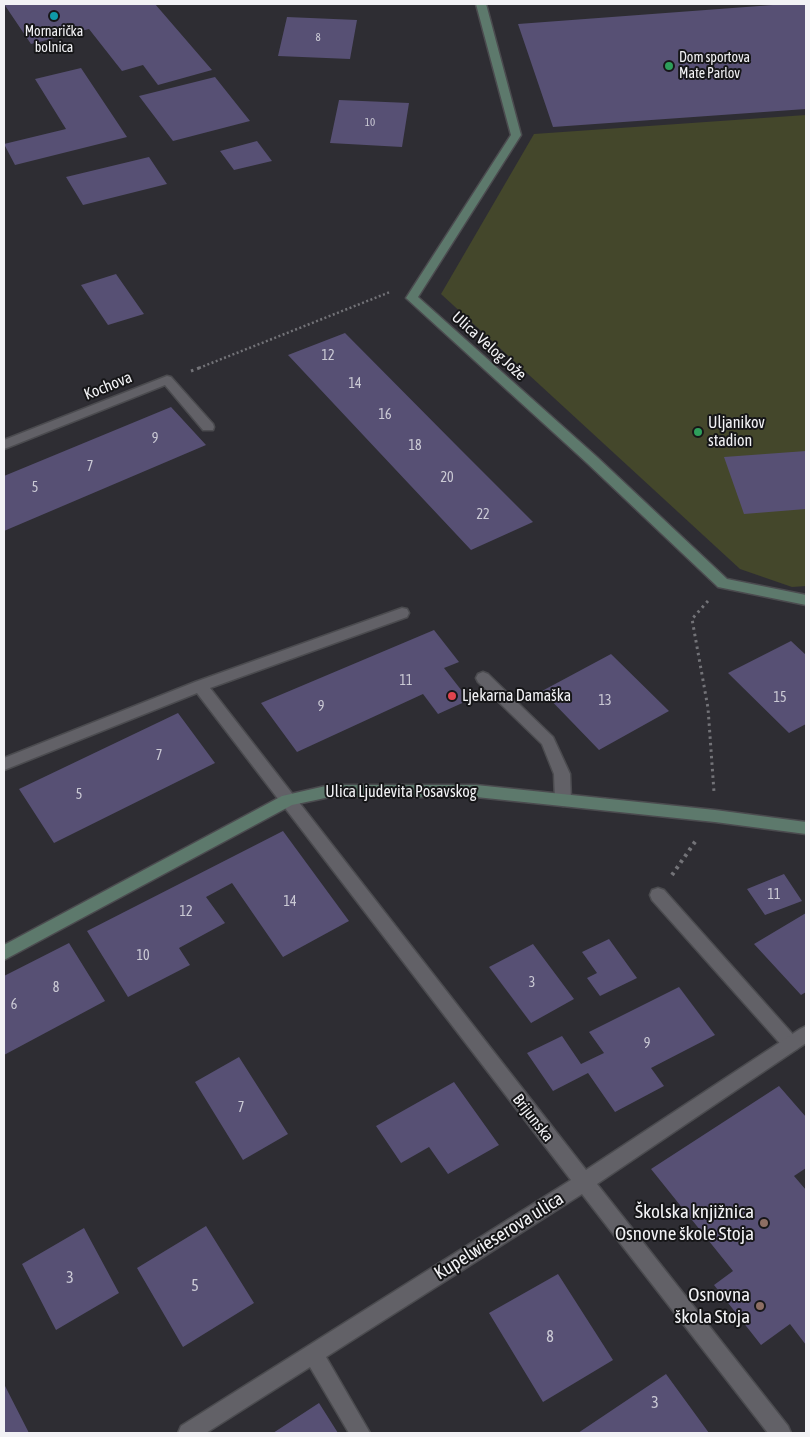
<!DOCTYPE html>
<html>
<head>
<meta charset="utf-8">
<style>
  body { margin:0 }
  #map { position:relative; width:810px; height:1437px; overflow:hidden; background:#2e2d33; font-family:"Asap Condensed",sans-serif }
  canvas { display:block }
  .frame { position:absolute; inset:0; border:5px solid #f2f2f5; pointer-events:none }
</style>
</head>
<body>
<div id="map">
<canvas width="810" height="1437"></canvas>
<div class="frame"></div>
</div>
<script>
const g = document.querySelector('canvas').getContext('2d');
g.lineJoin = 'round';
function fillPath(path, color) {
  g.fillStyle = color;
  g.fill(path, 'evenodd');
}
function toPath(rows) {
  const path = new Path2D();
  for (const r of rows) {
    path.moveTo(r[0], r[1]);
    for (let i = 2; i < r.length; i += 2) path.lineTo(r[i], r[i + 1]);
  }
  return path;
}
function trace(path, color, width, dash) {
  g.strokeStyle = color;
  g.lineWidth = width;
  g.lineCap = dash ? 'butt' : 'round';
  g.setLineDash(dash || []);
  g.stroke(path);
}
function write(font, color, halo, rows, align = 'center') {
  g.font = font + ' "Asap Condensed",sans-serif';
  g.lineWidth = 4;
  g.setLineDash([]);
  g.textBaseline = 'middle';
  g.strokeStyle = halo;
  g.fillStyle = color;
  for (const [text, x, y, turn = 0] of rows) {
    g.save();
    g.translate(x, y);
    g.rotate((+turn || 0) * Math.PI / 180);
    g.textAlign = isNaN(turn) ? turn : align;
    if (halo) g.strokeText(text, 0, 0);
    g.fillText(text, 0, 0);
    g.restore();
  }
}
const green = toPath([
  [806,115,806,586,792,587,740,569,441,294,534,134]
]);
const building = toPath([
  [4,4,155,4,212,70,158,85,143,65,122,71,89,29,31,44],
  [786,4,806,4,806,109,553,127,518,24],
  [287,17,357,20,350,59,278,56],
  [81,68,127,137,15,165,4,144,66,129,35,79],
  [215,77,250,121,173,141,139,96],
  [339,100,409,103,402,147,330,143],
  [257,141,272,161,234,170,220,151],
  [149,157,167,184,83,205,66,177],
  [116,274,144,314,108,325,81,285],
  [345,333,460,449,533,522,471,550,288,355],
  [171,407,206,445,4,531,4,476],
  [806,451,806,509,744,514,724,457],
  [434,630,459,662,444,668,469,700,438,714,423,694,297,752,261,703],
  [791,641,806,655,806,724,789,733,728,673],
  [611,654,669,711,599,750,542,691],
  [178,713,215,763,54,843,19,789],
  [283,831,349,921,283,957,232,883,206,897,225,923,179,948,190,965,128,997,87,931],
  [784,874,802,901,765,915,747,889],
  [806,913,806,992,801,995,754,944],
  [609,939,637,978,600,996,587,978,597,973,582,952],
  [69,943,105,1001,4,1055,4,976],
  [533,944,574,999,531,1023,489,967],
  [679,987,715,1035,651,1068,664,1086,615,1112,588,1073,553,1091,527,1053,562,1036,581,1064,604,1053,589,1032],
  [239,1057,288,1134,243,1160,195,1082],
  [454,1082,499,1145,448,1174,429,1147,401,1163,376,1126],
  [779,1086,806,1117,806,1168,794,1176,806,1190,806,1345,790,1324,761,1345,714,1285,733,1271,651,1169],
  [206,1226,254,1303,183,1347,137,1268],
  [84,1228,119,1293,56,1330,22,1264],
  [558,1274,613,1360,543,1402,489,1313],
  [666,1374,709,1433,578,1433],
  [4,1384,29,1433,4,1433],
  [319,1403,338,1433,273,1433]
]);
const pathFar2 = toPath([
  [199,368,390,292]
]);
const pathFar1 = toPath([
  [191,371,202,367],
  [708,601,692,619,708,708,714,792]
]);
const path = toPath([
  [672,875,697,839]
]);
const lane = toPath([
  [402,608,407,609,409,613,407,617,210,688,294,796,296,800,294,804,288,806,282,804,197,693,4,770,4,758,195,682,402,608],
  [483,672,488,674,553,737,570,774,571,800,569,804,563,806,557,804,555,800,554,774,542,744,478,682,476,678,478,674,483,672],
  [658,888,664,890,797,1039,800,1044,797,1049,791,1052,785,1049,652,900,650,895,652,890,658,888]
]);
const street = toPath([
  [167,376,171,377,213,424,214,427,213,430,203,430,165,385,4,449,4,440,167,376],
  [288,794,294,796,586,1170,800,1029,806,1026,806,1043,597,1184,788,1426,791,1433,768,1433,582,1194,326,1357,370,1433,349,1433,310,1367,206,1433,178,1433,181,1426,571,1180,282,804,280,800,282,796,288,794]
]);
const secondary = toPath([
  [476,4,486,4,521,135,418,297,597,457,727,579,806,595,806,605,718,587,587,463,406,298,511,135,476,4],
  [330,785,476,785,715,810,806,822,806,834,715,822,476,797,330,797,292,805,4,960,4,945,282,796,330,785]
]);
const markers = [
  [54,16,5,"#0f9aa8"],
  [669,66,5,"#2e9e5b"],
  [698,432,5,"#2e9e5b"],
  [452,696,5,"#e0444e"],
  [764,1223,5,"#8d6e63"],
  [760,1306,5,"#8d6e63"]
];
const farNumbernames = [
  ["8",318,38],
  ["10",370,123]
];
const farPoinames = [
  ["Mornarička",54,32],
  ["bolnica",54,48],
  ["Dom sportova",679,58,"left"],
  ["Mate Parlov",679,74,"left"]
];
const numberNames = [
  ["12",328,356],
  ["14",355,384],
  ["16",385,415],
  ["9",155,439],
  ["18",415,446],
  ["7",90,467],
  ["20",447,478],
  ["5",35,488],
  ["22",483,515],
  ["11",406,681],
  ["15",780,698],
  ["13",605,701],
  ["9",321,707],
  ["7",159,756],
  ["5",79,795],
  ["11",774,895],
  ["14",290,902],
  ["12",186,912],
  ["10",143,956],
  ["3",532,983],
  ["8",56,988],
  ["6",14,1005],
  ["9",647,1044],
  ["7",241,1108]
];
const streetNames = [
  ["Ulica Velog Jože",489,346,42],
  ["Kochova",108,386,-22],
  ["Ulica Ljudevita Posavskog",401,792],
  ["Brijunska",533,1118,52]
];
const poiNames = [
  ["Uljanikov",708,423],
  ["stadion",708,441],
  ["Ljekarna Damaška",462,696]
];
const nearNumbernames = [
  ["3",70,1278],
  ["5",195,1286],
  ["8",550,1337],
  ["3",655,1403]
];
const nearPoinames = [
  ["Školska knjižnica",754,1212],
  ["Osnovne škole Stoja",754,1234],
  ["Osnovna",750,1295],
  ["škola Stoja",750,1317]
];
const nearStreetnames = [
  ["Kupelwieserova ulica",499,1236,-32]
];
fillPath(green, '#44472b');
fillPath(building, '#575074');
trace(lane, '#4b4b4f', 3);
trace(street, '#4b4b4f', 3);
trace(secondary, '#4b4b4f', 3);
trace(pathFar2, '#737378', 2.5, [2, 2.5]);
trace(pathFar1, '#737378', 3, [2.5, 4]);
trace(path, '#737378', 4, [3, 4.5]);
fillPath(lane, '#626167');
fillPath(street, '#626167');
fillPath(secondary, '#5d796c');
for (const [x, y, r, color] of markers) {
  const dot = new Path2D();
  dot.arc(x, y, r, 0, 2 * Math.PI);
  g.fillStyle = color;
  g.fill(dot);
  trace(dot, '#161618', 2);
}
write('11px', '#cbcad5', null, farNumbernames);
write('14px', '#f2f2f5', '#161618', farPoinames);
write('14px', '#cbcad5', null, numberNames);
write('16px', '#f2f2f5', '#161618', streetNames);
write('16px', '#f2f2f5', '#161618', poiNames, 'left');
write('16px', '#cbcad5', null, nearNumbernames);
write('19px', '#f2f2f5', '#161618', nearPoinames, 'right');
write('19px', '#f2f2f5', '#161618', nearStreetnames);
</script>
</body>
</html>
